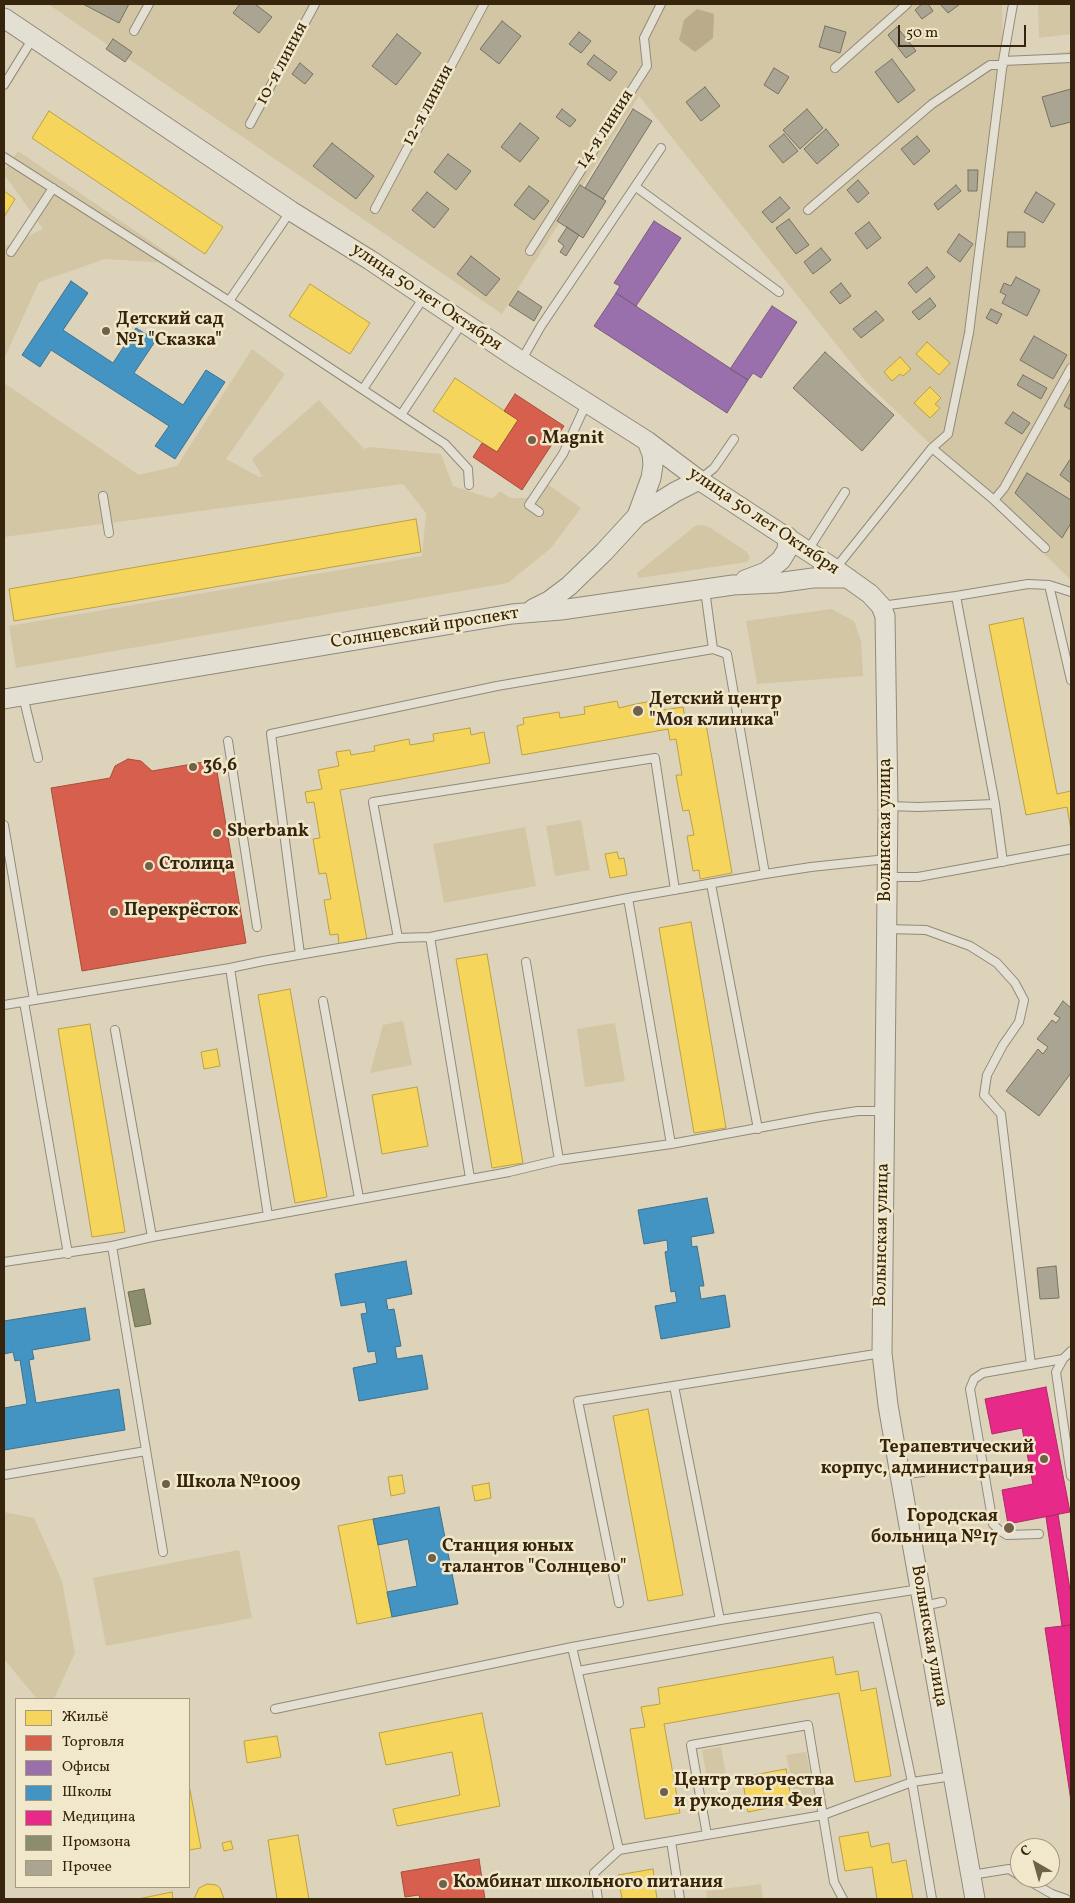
<!DOCTYPE html>
<html>
<head>
<meta charset="utf-8">
<style>
  body { margin:0 }
  #map { position:relative; width:1075px; height:1903px; overflow:hidden; background:#dcd3ba; font-family:Vollkorn,serif }
  canvas { display:block }
  .frame { position:absolute; inset:0; border:5px solid #36250c; pointer-events:none }
  .legend { position:absolute; left:15px; top:1698px; width:175px; height:190px; box-sizing:border-box; background:#f1e7ca; border:1px solid #a6997e; margin:0; padding:6px 9px; list-style:none; font-size:15px; color:#36250c }
  .legend li { display:flex; align-items:center; gap:10px; height:25px }
  .legend b { width:25px; border:1px solid #a6997e }
  .north { position:absolute; left:1010px; top:1838px; width:50px; height:50px; box-sizing:border-box; background:#f1e7ca; border:1px solid #a6997e; border-radius:50%; rotate:322deg; font-size:14px; font-weight:700; line-height:20px; text-align:center; color:#36250c }
  .north::after { content:''; display:block; margin:auto; width:18px; height:22px; background:#706249; clip-path:polygon(50% 0,100% 100%,50% 72%,0 100%) }
  .scale { position:absolute; left:898px; top:25px; width:128px; height:22px; box-sizing:border-box; border:2px solid #36250c; border-top:0; padding-left:6px; font-size:15px; line-height:18px; white-space:nowrap; color:#36250c; -webkit-text-stroke:4px #f1e7ca; paint-order:stroke }
</style>
</head>
<body>
<div id="map">
<canvas width="1075" height="1903"></canvas>
<div class="frame"></div>
<ul class="legend">
<li><b style="height:14px;background:#f6d55c"></b>Жильё</li>
<li><b style="height:14px;background:#d6604d"></b>Торговля</li>
<li><b style="height:14px;background:#9970ab"></b>Офисы</li>
<li><b style="height:14px;background:#4393c3"></b>Школы</li>
<li><b style="height:14px;background:#e7298a"></b>Медицина</li>
<li><b style="height:14px;background:#8c8c6e"></b>Промзона</li>
<li><b style="height:14px;background:#aaa492"></b>Прочее</li>
</ul>
<div class="north">С</div>
<div class="scale">50 m</div>
</div>
<script>
const g = document.querySelector('canvas').getContext('2d');
g.lineJoin = 'round';
function fillPath(path, color) {
  g.fillStyle = color;
  g.fill(path, 'evenodd');
}
function toPath(rows) {
  const path = new Path2D();
  for (const r of rows) {
    path.moveTo(r[0], r[1]);
    for (let i = 2; i < r.length; i += 2) path.lineTo(r[i], r[i + 1]);
  }
  return path;
}
function trace(path, color, width, dash) {
  g.strokeStyle = color;
  g.lineWidth = width;
  g.lineCap = dash ? 'butt' : 'round';
  g.setLineDash(dash || []);
  g.stroke(path);
}
function write(font, color, halo, rows, align = 'center') {
  g.font = font + ' Vollkorn,serif';
  g.lineWidth = 5;
  g.setLineDash([]);
  g.textBaseline = 'middle';
  g.strokeStyle = halo;
  g.fillStyle = color;
  for (const [text, x, y, turn = 0] of rows) {
    g.save();
    g.translate(x, y);
    g.rotate((+turn || 0) * Math.PI / 180);
    g.textAlign = isNaN(turn) ? turn : align;
    if (halo) g.strokeText(text, 0, 0);
    g.fillText(text, 0, 0);
    g.restore();
  }
}
const green = toPath([
  [48,4,1002,4,1003,61,1071,51,1071,580,867,383,639,96,502,314],
  [1038,4,1071,4,1071,34,1039,38],
  [18,151,184,264,105,259,39,282,4,359,4,247,43,229,4,174,4,171],
  [252,349,285,374,226,459,259,477,276,473,262,476,252,459,319,400,364,449,370,447,441,454,453,486,490,498,493,498,500,491,510,498,529,498,546,483,581,508,551,548,508,583,16,668,9,626,422,556,426,513,403,484,4,537,4,383,139,475,177,466],
  [702,525,709,527,747,552,750,558,747,562,639,578,637,573,695,526],
  [831,609,854,621,861,641,863,676,757,684,746,621],
  [581,820,590,870,555,876,546,826],
  [525,827,536,886,444,903,433,844],
  [403,1021,412,1065,370,1073,383,1025],
  [615,1023,625,1081,585,1087,577,1029],
  [4,1512,34,1518,62,1581,75,1653,54,1699,37,1699,4,1659],
  [239,1550,252,1618,106,1646,93,1578],
  [721,1747,727,1781,708,1784,702,1750],
  [806,1752,815,1797,796,1801,786,1755],
  [761,1884,763,1899,707,1899,706,1891]
]);
const water = toPath([
  [697,9,714,14,713,38,695,52,679,40,684,20]
]);
const homes = toPath([
  [49,111,223,227,205,254,32,138,49,111],
  [4,191,15,199,4,217,4,191],
  [310,284,370,323,350,354,289,316,310,284],
  [927,342,950,363,939,375,916,354,927,342],
  [900,357,911,369,903,376,900,374,892,381,884,372,900,357],
  [455,378,518,420,497,452,433,411,455,378],
  [930,387,941,398,935,404,940,408,930,418,914,403,930,387],
  [416,519,421,552,14,621,9,589,416,519],
  [1023,618,1057,794,1071,791,1071,830,1067,807,1026,815,989,625,1023,618],
  [661,693,664,710,683,707,687,727,706,724,732,873,700,879,699,870,693,871,687,836,694,835,689,810,683,811,679,792,676,775,682,775,676,739,670,740,668,729,522,755,517,726,524,724,523,718,559,712,560,718,585,714,584,707,617,701,619,708,636,704,652,701,651,695,661,693],
  [470,728,471,735,484,732,490,763,340,790,367,940,339,945,338,934,330,935,324,900,331,899,326,873,319,874,313,839,320,838,314,802,307,803,305,792,322,789,318,770,339,766,336,752,350,750,351,755,375,751,374,746,409,739,410,745,434,741,433,734,470,728],
  [617,852,619,859,624,858,627,875,610,878,605,854,617,852],
  [691,922,726,1128,694,1133,659,928,691,922],
  [487,954,523,1163,492,1168,456,959,487,954],
  [290,989,327,1197,295,1203,258,995,290,989],
  [90,1024,125,1232,92,1237,58,1029,90,1024],
  [217,1049,220,1066,204,1069,201,1052,217,1049],
  [417,1087,428,1146,382,1154,372,1095,417,1087],
  [648,1409,683,1595,648,1601,613,1416,648,1409],
  [402,1475,405,1493,391,1496,388,1477,402,1475],
  [489,1483,491,1498,475,1501,472,1486,489,1483],
  [373,1519,392,1617,357,1624,338,1526,373,1519],
  [833,1657,836,1675,858,1671,861,1691,876,1688,891,1776,855,1782,839,1693,664,1724,680,1813,645,1819,630,1729,645,1727,641,1707,660,1704,658,1688,833,1657],
  [482,1713,500,1806,397,1826,393,1809,460,1795,452,1752,386,1765,379,1733,482,1713],
  [277,1736,281,1757,247,1763,244,1741,277,1736],
  [786,1769,792,1803,748,1812,742,1777,786,1769],
  [189,1785,201,1848,189,1850,189,1785],
  [868,1832,871,1847,889,1843,892,1863,906,1860,913,1899,877,1899,872,1867,845,1871,839,1837,868,1832],
  [298,1835,309,1899,277,1899,268,1840,298,1835],
  [231,1841,233,1849,224,1851,222,1843,231,1841],
  [653,1869,657,1899,622,1899,618,1875,653,1869],
  [207,1884,216,1885,220,1888,224,1899,194,1899,199,1888,207,1884],
  [172,1892,173,1899,138,1899,172,1892]
]);
const shops = toPath([
  [515,394,564,426,522,490,473,457,482,443,497,452,518,420,504,411,515,394],
  [128,759,141,761,152,771,215,760,246,943,82,971,51,788,110,778,115,766,128,759],
  [479,1859,485,1899,420,1899,419,1895,405,1897,401,1872,479,1859]
]);
const offices = toPath([
  [654,221,681,238,636,306,616,293,620,286,614,283,654,221],
  [616,293,748,380,727,413,594,326,616,293],
  [772,306,797,322,761,378,753,373,748,380,730,369,772,306]
]);
const schools = toPath([
  [71,281,88,293,63,330,113,363,136,328,156,340,134,373,183,405,206,370,225,382,175,459,155,446,169,426,51,350,40,367,22,355,71,281],
  [707,1198,714,1233,691,1237,692,1247,697,1246,704,1286,699,1286,701,1299,725,1295,730,1327,661,1339,655,1306,677,1302,675,1291,671,1292,665,1252,668,1251,667,1240,644,1244,638,1210,707,1198],
  [406,1261,412,1294,386,1299,388,1310,394,1309,401,1346,395,1347,397,1359,422,1355,428,1389,359,1401,353,1368,377,1363,375,1351,368,1352,361,1314,367,1313,365,1302,341,1306,335,1274,406,1261],
  [85,1308,90,1340,32,1350,34,1359,29,1360,36,1403,119,1389,125,1430,4,1450,4,1408,27,1404,20,1360,15,1361,13,1352,4,1354,4,1321,85,1308],
  [439,1507,458,1604,392,1617,387,1592,417,1586,408,1539,378,1545,373,1519,439,1507]
]);
const health = toPath([
  [1046,1387,1070,1512,1008,1524,1002,1490,1033,1484,1022,1428,992,1434,985,1399,1046,1387],
  [1058,1514,1071,1596,1071,1625,1062,1626,1046,1517,1058,1514],
  [1071,1625,1071,1801,1045,1628,1071,1625]
]);
const industry = toPath([
  [144,1289,151,1324,135,1327,128,1292,144,1289]
]);
const building = toPath([
  [83,4,129,4,119,23,83,4],
  [240,4,255,4,272,17,259,33,233,13,240,4],
  [922,4,928,4,933,11,922,19,915,10,922,4],
  [940,4,960,4,948,13,940,4],
  [502,21,521,36,499,64,480,49,502,21],
  [825,26,846,32,840,53,819,47,825,26],
  [897,27,916,51,906,58,888,35,897,27],
  [579,32,591,41,581,53,569,44,579,32],
  [397,34,421,53,396,85,372,66,397,34],
  [113,39,132,52,125,62,106,49,113,39],
  [594,55,617,72,610,81,587,64,594,55],
  [892,59,915,90,898,103,875,72,892,59],
  [300,63,313,74,305,84,292,74,300,63],
  [774,68,789,77,778,94,764,85,774,68],
  [705,87,720,106,701,121,686,102,705,87],
  [1071,89,1071,122,1051,127,1042,97,1071,89],
  [562,109,576,120,570,127,556,117,562,109],
  [633,109,652,121,603,199,585,188,633,109],
  [807,109,823,128,800,149,783,130,807,109],
  [520,123,539,138,520,162,501,147,520,123],
  [826,129,839,145,817,164,804,149,826,129],
  [784,134,798,151,783,163,769,146,784,134],
  [917,136,930,151,914,165,901,149,917,136],
  [332,143,374,176,356,199,313,166,332,143],
  [448,154,471,171,456,190,434,172,448,154],
  [968,170,978,170,977,191,968,191,968,170],
  [858,180,869,193,858,203,847,190,858,180],
  [580,185,606,201,583,238,557,221,580,185],
  [956,185,961,191,938,210,934,204,956,185],
  [529,186,549,201,534,220,514,205,529,186],
  [427,192,449,209,434,228,412,210,427,192],
  [1036,192,1055,204,1043,223,1024,212,1036,192],
  [780,197,790,208,772,223,762,212,780,197],
  [789,219,809,245,796,254,776,228,789,219],
  [869,222,881,238,867,249,855,233,869,222],
  [567,227,579,235,566,256,560,252,564,246,558,241,567,227],
  [1008,232,1025,232,1025,247,1007,247,1008,232],
  [959,234,973,244,960,262,947,252,959,234],
  [821,248,831,260,813,274,804,262,821,248],
  [471,256,500,279,486,296,457,274,471,256],
  [927,267,935,277,916,293,908,283,927,267],
  [1016,277,1040,290,1027,316,1002,303,1006,295,1000,292,1004,283,1011,286,1016,277],
  [841,283,851,296,840,304,830,292,841,283],
  [518,291,542,307,534,321,509,305,518,291],
  [930,298,936,306,919,320,912,312,930,298],
  [991,309,1002,314,997,324,986,318,991,309],
  [876,311,884,320,861,338,853,329,876,311],
  [1034,336,1067,355,1053,379,1020,360,1034,336],
  [825,352,894,415,862,451,793,388,825,352],
  [1023,375,1047,388,1041,399,1017,385,1023,375],
  [1071,392,1071,410,1064,406,1071,392],
  [1013,412,1030,423,1022,434,1005,423,1013,412],
  [1071,458,1071,483,1060,475,1071,458],
  [1027,473,1071,500,1071,523,1062,538,1015,493,1027,473],
  [1063,1001,1071,1008,1071,1073,1039,1116,1006,1091,1038,1049,1043,1054,1048,1047,1037,1039,1052,1020,1056,1023,1060,1018,1054,1014,1063,1001],
  [1056,1266,1059,1298,1040,1299,1037,1268,1056,1266]
]);
const service = toPath([
  [134,31,149,4],
  [1003,61,1071,58],
  [835,68,907,4],
  [4,85,33,38],
  [250,124,315,4],
  [4,157,229,301,445,444,468,469,469,485],
  [636,187,779,292],
  [375,209,484,4],
  [808,210,932,104,990,65,1003,65],
  [530,251,647,66,644,38,661,4],
  [11,252,53,188],
  [229,301,290,212],
  [521,361,541,326,661,148],
  [363,389,424,297],
  [401,415,462,323],
  [932,448,994,500,1045,548],
  [699,480,714,468,734,439],
  [103,496,109,533],
  [994,500,1004,488,1071,368],
  [539,512,529,505,563,454,587,402],
  [808,550,845,492],
  [835,569,932,448,948,434,969,333,1003,61,1013,4],
  [1049,585,1071,592],
  [705,590,713,649],
  [956,596,995,804,1003,862],
  [881,606,956,596,1028,584,1049,585,1071,680],
  [23,696,38,758],
  [228,741,257,927],
  [888,806,918,807,995,804],
  [4,825,34,1000],
  [888,877,918,877,1071,849],
  [711,884,758,1129],
  [628,898,671,1144],
  [887,929,926,930,970,946,997,963,1015,983,1024,1000,1019,1022,1003,1045,987,1075,984,1095,1001,1114,1031,1365],
  [430,937,470,1178],
  [398,938,373,802,655,758,675,890],
  [300,954,271,734,497,686,713,649,727,654,765,874],
  [526,962,559,1160],
  [230,968,268,1216],
  [323,1001,359,1198],
  [24,1002,68,1254],
  [4,1005,230,968,263,961,398,938,430,937,628,898,765,874,811,867,887,859],
  [115,1030,152,1237],
  [112,1246,163,1552],
  [4,1262,112,1246,152,1237,509,1172,559,1160,671,1144,818,1117,858,1111,885,1111],
  [1071,1351,1063,1359,1056,1372,1071,1476],
  [674,1386,720,1620],
  [4,1475,146,1451],
  [900,1475,923,1472],
  [1039,1534,1007,1535,999,1530,993,1524,970,1389,974,1379,983,1373,1063,1359],
  [920,1589,720,1620,572,1647,619,1850,823,1815,912,1782,953,1776],
  [619,1603,578,1401,882,1353],
  [923,1606,942,1602],
  [578,1671,877,1617,912,1782,932,1899],
  [275,1709,572,1647],
  [707,1835,691,1745,808,1725,834,1882,843,1899],
  [671,1841,680,1899],
  [971,1875,1009,1869,1020,1876],
  [1024,1878,1052,1894,1066,1899],
  [598,1899,594,1873,619,1850]
]);
const tertiary = toPath([
  [4,18,291,211,370,260,521,361,647,441,699,480,835,569,870,594,881,606,885,616,888,806,882,1353,888,1405,900,1475,975,1899],
  [637,516,651,478,653,465,652,454,647,441],
  [745,580,766,572,781,560,787,550,788,537],
  [533,609,549,601,569,586,604,552,637,516,675,492,699,480],
  [4,699,512,614,561,610,733,585,776,583,813,578,848,578]
]);
const markers = [
  [106,331,5,"#706249"],
  [532,440,5,"#706249"],
  [638,711,6,"#706249"],
  [193,767,5,"#706249"],
  [217,833,5,"#706249"],
  [149,866,5,"#706249"],
  [114,912,5,"#706249"],
  [1044,1459,5,"#706249"],
  [166,1484,5,"#706249"],
  [1009,1528,6,"#706249"],
  [432,1558,5,"#706249"],
  [664,1792,5,"#706249"],
  [443,1884,5,"#706249"]
];
const streetNames = [
  ["10-я линия",283,64,-62],
  ["12-я линия",429,106,-62],
  ["14-я линия",606,130,-57],
  ["улица 50 лет Октября",426,298,34],
  ["улица 50 лет Октября",763,522,34],
  ["Солнцевский проспект",425,629,-9],
  ["Волынская улица",887,830,-90],
  ["Волынская улица",883,1235,-89],
  ["Волынская улица",928,1636,80]
];
const poiNames = [
  ["Детский сад",116,321],
  ["№1 \"Сказка\"",116,342],
  ["Magnit",542,440],
  ["Детский центр",649,701],
  ["\"Моя клиника\"",649,722],
  ["36,6",203,767],
  ["Sberbank",227,833],
  ["Столица",159,866],
  ["Перекрёсток",124,912],
  ["Терапевтический",1034,1449,"right"],
  ["корпус, администрация",1034,1470,"right"],
  ["Школа №1009",176,1484],
  ["Городская",998,1518,"right"],
  ["больница №17",998,1539,"right"],
  ["Станция юных",442,1548],
  ["талантов \"Солнцево\"",442,1569],
  ["Центр творчества",674,1782],
  ["и рукоделия Фея",674,1803],
  ["Комбинат школьного питания",453,1884]
];
fillPath(green, '#d3c6a4');
fillPath(water, '#baac8a');
fillPath(homes, '#f6d55c');
trace(homes, '#bca044', 1);
fillPath(shops, '#d6604d');
trace(shops, '#a64e3a', 1);
fillPath(offices, '#9970ab');
trace(offices, '#7b5a7b', 1);
fillPath(schools, '#4393c3');
trace(schools, '#3f728c', 1);
fillPath(health, '#e7298a');
trace(health, '#b22864', 1);
fillPath(industry, '#8c8c6e');
trace(industry, '#726d51', 1);
fillPath(building, '#aaa492');
trace(building, '#797262', 1);
trace(service, '#918a79', 10);
trace(tertiary, '#918a79', 21);
trace(service, '#e3dfd3', 8);
trace(tertiary, '#e3dfd3', 19);
for (const [x, y, r, color] of markers) {
  const dot = new Path2D();
  dot.arc(x, y, r, 0, 2 * Math.PI);
  g.fillStyle = color;
  g.fill(dot);
  trace(dot, '#f1e7ca', 2);
}
write('18px', '#36250c', '#f1e7ca', streetNames);
write('bold 18px', '#36250c', '#f1e7ca', poiNames, 'left');
</script>
</body>
</html>
